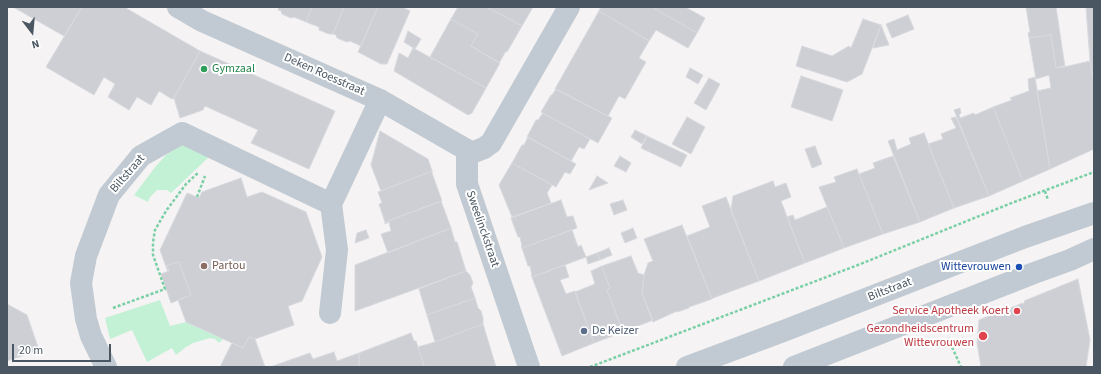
<!DOCTYPE html>
<html>
<head>
<meta charset="utf-8">
<style>
  body { margin:0 }
  #map { position:relative; width:1101px; height:374px; overflow:hidden; background:#f5f3f3; font-family:"Source Sans 3",sans-serif }
  canvas { display:block }
  .frame { position:absolute; inset:0; border:8px solid #4a5661; pointer-events:none }
  .north { position:absolute; left:12px; top:12px; width:40px; height:40px; -webkit-text-stroke:3px #fff; paint-order:stroke; rotate:164deg; font-size:11px; font-weight:700; line-height:16px; text-align:center; color:#4a5661 }
  .north::after { content:''; display:block; margin:auto; width:14px; height:18px; background:#4a5661; clip-path:polygon(50% 0,100% 100%,50% 72%,0 100%) }
  .scale { position:absolute; left:12px; top:344px; width:99px; height:18px; box-sizing:border-box; border:2px solid #4a5661; border-top:0; padding-left:5px; font-size:12px; line-height:14px; white-space:nowrap; color:#4a5661; -webkit-text-stroke:3px #fff; paint-order:stroke }
</style>
</head>
<body>
<div id="map">
<canvas width="1101" height="374"></canvas>
<div class="frame"></div>
<div class="north">N</div>
<div class="scale">20 m</div>
</div>
<script>
const g = document.querySelector('canvas').getContext('2d');
g.lineJoin = 'round';
function fillPath(path, color) {
  g.fillStyle = color;
  g.fill(path, 'evenodd');
}
function toPath(rows) {
  const path = new Path2D();
  for (const r of rows) {
    path.moveTo(r[0], r[1]);
    for (let i = 2; i < r.length; i += 2) path.lineTo(r[i], r[i + 1]);
  }
  return path;
}
function trace(path, color, width, dash) {
  g.strokeStyle = color;
  g.lineWidth = width;
  g.lineCap = dash ? 'butt' : 'round';
  g.setLineDash(dash || []);
  g.stroke(path);
}
function write(font, color, halo, rows, align = 'center') {
  g.font = font + ' "Source Sans 3",sans-serif';
  g.lineWidth = 4;
  g.setLineDash([]);
  g.textBaseline = 'middle';
  g.strokeStyle = halo;
  g.fillStyle = color;
  for (const [text, x, y, turn = 0] of rows) {
    g.save();
    g.translate(x, y);
    g.rotate((+turn || 0) * Math.PI / 180);
    g.textAlign = isNaN(turn) ? turn : align;
    if (halo) g.strokeText(text, 0, 0);
    g.fillText(text, 0, 0);
    g.restore();
  }
}
const green = toPath([
  [182,144,210,156,171,193,167,190,157,190,150,197,148,202,134,195,156,166,166,155],
  [160,300,170,326,186,322,223,339,219,343,215,339,210,338,193,343,186,347,176,355,172,348,147,362,132,330,110,339,105,318]
]);
const building = toPath([
  [13,7,82,7,64,36,13,7],
  [82,7,124,7,200,51,174,98,172,99,159,91,151,105,137,97,129,110,108,97,115,84,104,77,94,95,46,67,82,7],
  [279,7,312,7,306,22,294,17,291,18,282,14,281,11,278,10,279,7],
  [312,7,344,7,333,34,329,34,319,30,319,27,306,22,312,7],
  [344,7,378,7,361,46,350,41,347,42,337,38,336,35,333,34,344,7],
  [378,7,402,7,410,11,387,64,381,64,358,52,378,7],
  [458,7,487,7,522,26,507,52,506,51,499,63,471,46,478,34,451,19,458,7],
  [487,7,533,7,522,26,487,7],
  [601,7,652,7,697,33,688,48,656,30,649,41,599,11,601,7],
  [652,7,685,7,705,18,697,33,652,7],
  [1026,7,1056,7,1065,67,1056,68,1051,35,1029,38,1028,33,1030,32,1026,7],
  [1086,7,1094,7,1094,85,1090,61,1086,7],
  [599,11,649,41,639,58,646,62,625,99,619,96,608,116,555,89,599,11],
  [908,15,914,29,892,38,886,24,908,15],
  [451,19,478,34,471,46,500,63,486,88,430,57,451,19],
  [863,19,881,25,862,74,847,82,796,66,802,46,832,56,849,46,851,48,863,19],
  [881,25,889,45,873,48,881,25],
  [408,31,421,39,415,49,404,42,408,31],
  [1051,35,1056,68,1063,66,1064,67,1090,61,1094,85,1094,149,1050,169,1037,91,1051,88,1049,75,1036,79,1029,38,1051,35],
  [413,48,486,88,472,113,468,115,394,71,399,53,408,58,413,48],
  [200,51,335,111,309,169,251,143,258,130,205,106,203,110,180,118,174,98,200,51],
  [690,68,703,75,698,84,686,77,690,68],
  [801,76,843,90,832,121,791,107,801,76],
  [1035,77,1050,169,1023,181,993,107,1012,100,1010,98,1029,91,1028,79,1035,77],
  [709,78,720,84,706,110,694,103,709,78],
  [556,89,612,118,598,143,541,112,551,95,552,95,556,89],
  [993,107,1023,181,989,196,954,110,960,108,961,113,959,115,960,118,974,113,975,115,993,107],
  [543,113,590,139,584,149,579,147,571,161,527,137,536,120,538,120,543,113],
  [687,117,705,127,691,154,672,144,687,117],
  [956,117,989,196,954,208,928,144,943,139,941,134,956,128,951,118,956,117],
  [635,130,647,136,642,144,631,137,635,130],
  [380,131,428,159,432,171,381,191,371,165,380,131],
  [924,133,954,208,920,222,888,141,894,139,897,150,911,144,909,138,924,133],
  [647,136,687,155,681,167,641,148,647,136],
  [528,137,576,164,570,174,565,172,556,187,512,163,522,145,524,145,528,137],
  [815,146,822,164,812,168,805,149,815,146],
  [620,156,631,163,626,172,614,166,620,156],
  [893,156,920,222,883,234,859,174,875,168,873,163,893,156],
  [512,163,552,185,547,193,551,203,512,217,499,185,512,163],
  [857,169,883,234,844,248,819,187,836,182,834,177,857,169],
  [432,171,432,173,442,201,385,222,379,204,382,203,378,192,432,171],
  [597,176,608,183,589,190,597,176],
  [241,178,247,197,262,192,306,212,322,257,302,301,288,306,294,325,255,339,249,337,243,348,186,322,178,300,191,295,179,262,167,265,169,271,168,272,160,250,187,193,199,198,202,192,241,178],
  [773,181,775,187,786,183,791,197,781,201,805,263,759,281,731,211,733,196,773,181],
  [726,197,759,281,713,298,712,299,687,236,710,227,702,206,726,197],
  [561,200,567,217,573,216,577,228,522,248,521,247,522,246,520,237,518,237,511,218,561,200],
  [623,200,627,210,614,215,610,204,623,200],
  [441,201,451,228,388,253,381,234,391,231,389,222,385,224,385,222,441,201],
  [827,207,844,248,805,263,787,217,793,215,795,220,827,207],
  [682,225,712,299,689,307,689,308,677,312,677,311,653,322,642,294,644,275,648,263,653,261,644,239,682,225],
  [451,228,455,242,457,242,466,271,355,311,355,265,451,228],
  [633,228,637,238,625,243,621,233,633,228],
  [366,230,369,238,355,243,357,233,366,230],
  [572,230,578,247,581,245,586,257,532,277,531,275,532,275,530,266,528,266,522,248,572,230],
  [609,248,612,255,600,260,597,253,609,248],
  [597,253,600,260,588,264,586,257,597,253],
  [631,256,638,273,644,275,642,294,653,320,623,332,607,290,610,288,602,266,631,256],
  [179,262,191,295,171,303,161,274,169,271,167,265,179,262],
  [565,265,569,277,560,280,566,294,575,291,594,343,562,356,532,277,565,265],
  [602,266,610,288,607,290,623,332,594,343,575,292,595,284,591,271,602,266],
  [466,271,470,275,473,283,471,287,475,298,427,315,419,289,466,271],
  [1078,279,1090,340,1086,367,981,367,977,343,979,320,1023,303,1023,304,1025,302,1024,301,1078,279],
  [475,298,478,308,481,311,483,318,483,324,435,342,427,315,475,298],
  [7,304,27,315,39,350,7,361,7,304],
  [483,324,496,367,423,367,424,365,418,347,435,342,483,324],
  [411,333,414,341,416,341,424,365,423,367,359,367,359,353,411,333],
  [249,337,255,339,265,367,220,367,232,343,243,348,249,337],
  [334,352,337,361,359,353,359,367,270,367,310,353,313,359,334,352]
]);
const path = toPath([
  [1045,191,1048,200],
  [197,197,205,176],
  [113,308,165,289,153,255,153,242,155,230,166,211,186,184,199,172],
  [948,338,961,367],
  [590,367,858,265,1009,204,1094,172]
]);
const minor = toPath([
  [178,7,202,21,380,100,467,150,474,152,484,148,491,143,569,7],
  [467,150,467,184,529,367],
  [330,313,337,250,331,204,380,100],
  [106,367,91,336,86,319,81,283,86,256,109,195,141,156,182,133,331,204],
  [687,367,786,330,1025,237,1094,213],
  [794,367,1034,273,1070,260,1094,249]
]);
const markers = [
  [204,69,4,"#2e9e5b"],
  [204,266,4,"#8d6e63"],
  [1019,267,4,"#1a4fb4"],
  [1017,311,4,"#e0444e"],
  [584,331,4,"#5c6f8a"],
  [983,336,5,"#e0444e"]
];
const leisureNames = [
  ["Gymzaal",212,69]
];
const streetNames = [
  ["Deken Roesstraat",324,75,24],
  ["Biltstraat",128,174,-49],
  ["Sweelinckstraat",482,229,71],
  ["Biltstraat",890,290,-21]
];
const educationNames = [
  ["Partou",212,266]
];
const transitNames = [
  ["Wittevrouwen",1011,267]
];
const healthNames = [
  ["Service Apotheek Koert",1009,311],
  ["Gezondheidscentrum",974,329],
  ["Wittevrouwen",974,343]
];
const serviceNames = [
  ["De Keizer",592,331]
];
fillPath(green, '#c3f1d5');
fillPath(building, '#cdcfd5');
trace(building, '#d7d9de', 1);
trace(path, '#7ad0a6', 2.5, [3, 2]);
trace(minor, '#c1cad2', 22);
for (const [x, y, r, color] of markers) {
  const dot = new Path2D();
  dot.arc(x, y, r, 0, 2 * Math.PI);
  g.fillStyle = color;
  g.fill(dot);
  trace(dot, '#fff', 1.5);
}
write('12px', '#27864d', '#fff', leisureNames, 'left');
write('12px', '#4a5661', '#fff', streetNames);
write('12px', '#785e54', '#fff', educationNames, 'left');
write('12px', '#164399', '#fff', transitNames, 'right');
write('12px', '#be3a42', '#fff', healthNames, 'right');
write('12px', '#4e5e75', '#fff', serviceNames, 'left');
</script>
</body>
</html>
